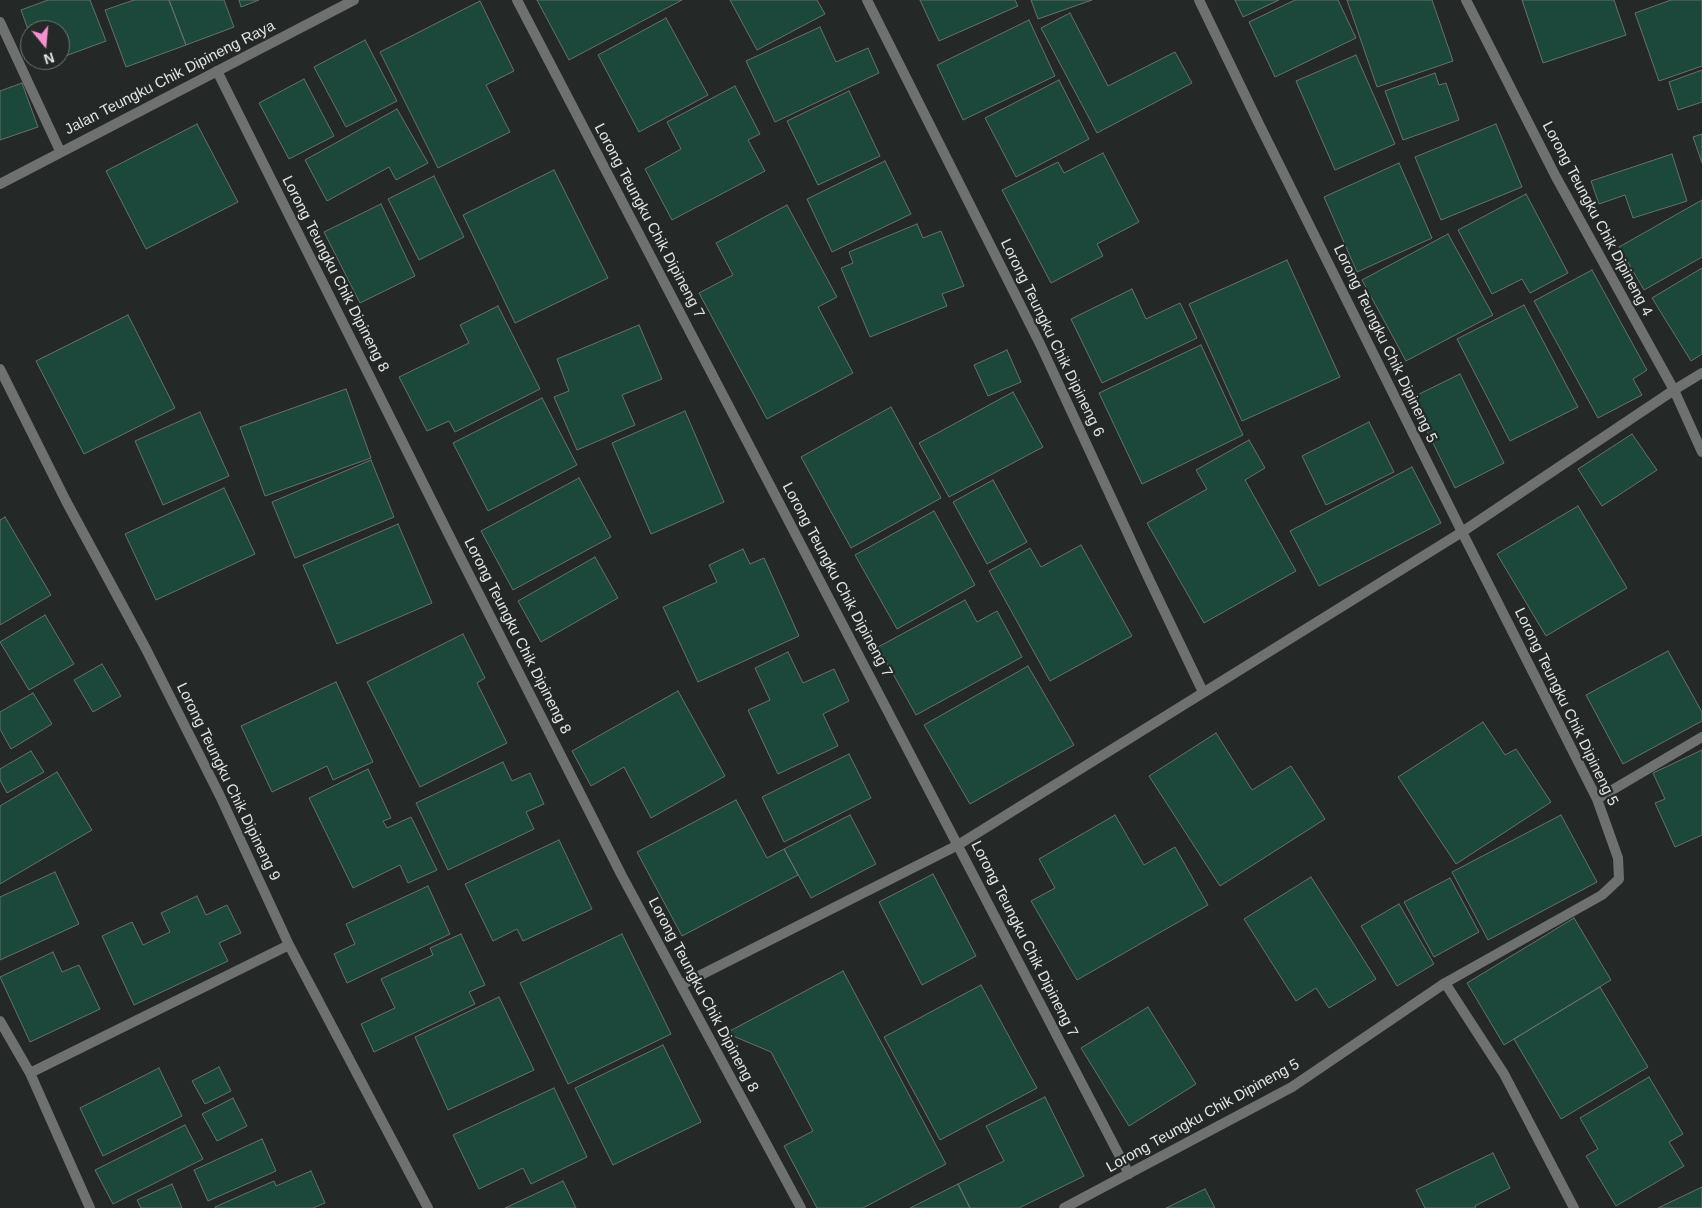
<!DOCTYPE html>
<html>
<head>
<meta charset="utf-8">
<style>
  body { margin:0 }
  #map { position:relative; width:1702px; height:1208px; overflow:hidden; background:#242927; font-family:Helvetica,sans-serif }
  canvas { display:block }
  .north { position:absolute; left:20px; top:20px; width:50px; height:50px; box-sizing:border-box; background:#242927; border:1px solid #707573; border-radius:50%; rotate:163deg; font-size:14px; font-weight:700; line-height:20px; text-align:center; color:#e3e6e5 }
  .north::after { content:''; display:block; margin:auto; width:18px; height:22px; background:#f590d1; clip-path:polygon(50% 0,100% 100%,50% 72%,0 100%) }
</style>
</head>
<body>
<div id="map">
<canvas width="1702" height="1208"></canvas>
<div class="north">N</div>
</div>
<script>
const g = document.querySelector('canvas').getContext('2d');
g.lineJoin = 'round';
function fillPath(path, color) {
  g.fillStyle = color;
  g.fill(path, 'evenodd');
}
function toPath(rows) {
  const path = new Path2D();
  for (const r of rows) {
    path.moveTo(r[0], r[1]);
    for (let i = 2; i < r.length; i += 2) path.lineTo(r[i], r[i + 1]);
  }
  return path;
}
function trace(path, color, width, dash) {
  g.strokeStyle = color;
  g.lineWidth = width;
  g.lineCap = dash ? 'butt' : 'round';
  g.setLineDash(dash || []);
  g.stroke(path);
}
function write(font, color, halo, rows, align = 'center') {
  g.font = font + ' Helvetica,sans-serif';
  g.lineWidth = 4.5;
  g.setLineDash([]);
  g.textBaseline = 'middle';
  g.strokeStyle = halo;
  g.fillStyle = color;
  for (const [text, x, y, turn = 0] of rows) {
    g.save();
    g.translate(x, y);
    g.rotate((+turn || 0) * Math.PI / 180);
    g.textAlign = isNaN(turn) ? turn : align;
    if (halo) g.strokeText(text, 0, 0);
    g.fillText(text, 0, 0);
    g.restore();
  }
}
const building = toPath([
  [48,0,90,0,106,41,60,58,60,30,30,30,30,35,21,10,48,0],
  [134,0,169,0,186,45,126,67,105,10,134,0],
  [169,0,224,0,234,27,186,45,169,0],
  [239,0,259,0,241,7,239,0],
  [537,0,682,0,569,60,537,0],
  [730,0,817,0,825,14,757,50,730,0],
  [920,0,1015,0,1018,6,939,41,920,0],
  [1031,0,1092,0,1038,19,1031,0],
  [1235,0,1279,0,1243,17,1235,0],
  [1295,0,1338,0,1356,38,1275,77,1249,22,1295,0],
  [1347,0,1432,0,1453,61,1377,87,1347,0],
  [1522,0,1614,0,1626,35,1543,63,1522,0],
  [1671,0,1702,0,1702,66,1659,81,1635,13,1671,0],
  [480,1,514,71,486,85,510,132,438,168,380,52,480,1],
  [1070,13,1108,86,1175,52,1192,83,1097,133,1041,28,1070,13],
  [666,18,708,95,639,132,598,55,666,18],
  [1029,20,1055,76,963,120,937,65,1029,20],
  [820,27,836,62,868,48,879,73,775,122,746,61,820,27],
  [365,40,397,101,346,127,314,67,365,40],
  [1356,55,1395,144,1335,170,1296,81,1356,55],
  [39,60,54,60,41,65,39,60],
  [1702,70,1702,102,1678,110,1669,82,1702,70],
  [1435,73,1439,85,1446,83,1459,120,1403,140,1385,91,1435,73],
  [304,79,334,136,289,159,259,103,304,79],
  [1059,80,1089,139,1016,177,985,118,1059,80],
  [22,83,38,127,0,140,0,91,22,83],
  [735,86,760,134,748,140,765,171,672,220,645,169,681,149,667,122,735,86],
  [849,91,880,156,818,185,787,121,849,91],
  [397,109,428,163,396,180,389,167,327,201,305,160,397,109],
  [197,124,238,202,146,249,106,171,197,124],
  [1496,124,1522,187,1441,220,1415,157,1496,124],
  [1702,134,1702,163,1693,137,1702,134],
  [1103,153,1139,222,1097,244,1103,256,1051,283,1002,190,1058,162,1064,173,1103,153],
  [1672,154,1687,201,1633,218,1625,195,1599,204,1591,181,1672,154],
  [885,161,911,214,832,252,807,199,885,161],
  [1399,163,1432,238,1357,272,1324,197,1399,163],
  [554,170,608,278,515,323,463,215,554,170],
  [434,176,464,237,419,260,388,199,434,176],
  [1526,194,1568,273,1530,293,1522,279,1492,294,1458,230,1526,194],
  [1702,200,1702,257,1644,290,1619,247,1702,200],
  [381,204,415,276,360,303,324,232,381,204],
  [787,205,837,297,818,307,853,373,767,419,699,293,733,275,716,243,787,205],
  [917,224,923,238,941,231,964,286,942,294,947,306,870,337,841,268,853,263,849,252,917,224],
  [1448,234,1493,315,1406,361,1362,280,1448,234],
  [1287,260,1340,377,1242,421,1189,304,1287,260],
  [1702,268,1702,354,1691,361,1652,298,1702,268],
  [1592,270,1647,370,1633,379,1642,395,1598,418,1534,301,1592,270],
  [1132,289,1146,319,1180,303,1197,338,1102,383,1071,319,1132,289],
  [1524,305,1578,407,1510,441,1457,339,1524,305],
  [498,306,540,389,455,432,449,421,427,431,399,377,469,343,460,325,498,306],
  [128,315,175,408,84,454,36,361,128,315],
  [639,325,662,379,622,395,635,425,577,450,554,397,569,391,557,359,639,325],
  [1201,345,1243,435,1142,484,1099,393,1201,345],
  [1007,350,1021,382,988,396,974,365,1007,350],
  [1460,374,1504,463,1455,488,1411,398,1460,374],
  [346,389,371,458,265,496,240,427,346,389],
  [1013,392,1043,447,949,497,919,443,1013,392],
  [542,398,577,465,488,511,453,443,542,398],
  [891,407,941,498,851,548,801,457,891,407],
  [685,411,724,502,651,534,612,443,685,411],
  [200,412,229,476,163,505,135,441,200,412],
  [1369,422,1394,472,1326,505,1302,456,1369,422],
  [1632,434,1657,470,1602,506,1578,469,1632,434],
  [1249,440,1265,468,1245,480,1296,571,1204,623,1147,523,1207,489,1196,470,1249,440],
  [371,460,394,517,295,558,272,502,371,460],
  [1412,467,1441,523,1319,586,1290,531,1412,467],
  [579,478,611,537,513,590,481,531,579,478],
  [993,480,1027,542,987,564,953,502,993,480],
  [224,488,255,554,156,600,125,534,224,488],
  [1578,506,1627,588,1546,636,1497,554,1578,506],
  [934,511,975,585,897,629,855,555,934,511],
  [5,517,51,595,0,625,0,520,5,517],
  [398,524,432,603,337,644,303,565,398,524],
  [1081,545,1132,636,1050,681,989,571,1030,548,1041,567,1081,545],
  [743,549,750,564,764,558,799,636,698,682,663,607,717,582,709,565,743,549],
  [595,557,618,598,541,642,518,601,595,557],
  [965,600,977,622,997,611,1022,657,916,715,878,647,965,600],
  [45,615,74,664,29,690,0,642,45,615],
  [463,634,485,678,477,683,507,743,420,787,367,682,463,634],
  [1668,651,1702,712,1702,721,1623,764,1586,695,1668,651],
  [788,652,803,683,834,669,849,701,823,714,838,746,778,774,748,710,770,700,755,668,788,652],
  [102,664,121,696,93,712,74,680,102,664],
  [1028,666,1074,745,970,804,924,725,1028,666],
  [336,682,373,762,333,780,327,766,272,792,241,726,336,682],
  [678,691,725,776,651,818,624,767,591,786,572,751,678,691],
  [33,693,52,724,11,749,0,729,0,712,33,693],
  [1483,722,1505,755,1516,749,1551,802,1456,864,1398,777,1483,722],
  [1216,733,1252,790,1291,766,1325,819,1220,886,1149,776,1216,733],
  [1702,750,1702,835,1675,847,1655,803,1665,799,1653,773,1702,750],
  [31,751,44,772,7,793,0,780,0,769,31,751],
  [849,754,871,798,784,842,762,797,849,754],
  [503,762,512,781,530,773,544,804,526,812,534,829,448,870,416,803,503,762],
  [368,769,391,818,383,821,387,828,411,817,437,870,408,883,400,865,353,888,309,798,368,769],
  [57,772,92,830,0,884,0,806,57,772],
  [736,800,767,858,784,849,798,875,682,936,637,852,736,800],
  [850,815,876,864,811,898,784,849,850,815],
  [1115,815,1144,865,1175,847,1208,905,1077,980,1031,901,1055,888,1039,859,1115,815],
  [1561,815,1597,882,1488,940,1452,872,1561,815],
  [559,840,592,909,523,941,517,929,493,941,465,884,559,840],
  [55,872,79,924,0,960,0,897,55,872],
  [933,874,976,956,922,985,879,902,933,874],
  [1311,877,1376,979,1329,1008,1316,988,1296,1001,1244,919,1311,877],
  [1450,878,1479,932,1434,957,1404,902,1450,878],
  [428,886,450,934,347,983,334,954,355,944,346,924,428,886],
  [197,896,206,915,227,905,241,933,219,943,228,961,134,1005,102,936,132,922,143,945,170,932,161,913,197,896],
  [1399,904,1434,964,1397,986,1361,926,1399,904],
  [1574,918,1611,980,1504,1045,1467,983,1574,918],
  [461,934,485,985,469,992,475,1004,374,1052,361,1024,395,1008,381,979,433,955,430,948,461,934],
  [622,934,671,1034,568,1084,520,983,622,934],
  [53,952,62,972,79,965,100,1009,30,1042,0,977,53,952],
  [843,971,946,1164,863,1208,817,1208,784,1146,813,1131,771,1052,726,1033,843,971],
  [981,985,1037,1088,940,1140,884,1037,981,985],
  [1600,987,1648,1067,1561,1119,1514,1039,1600,987],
  [499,997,534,1070,448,1110,415,1037,499,997],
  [1148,1007,1196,1084,1129,1126,1081,1048,1148,1007],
  [663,1045,701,1122,613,1165,575,1088,663,1045],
  [219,1067,231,1091,205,1104,192,1081,219,1067],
  [159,1068,182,1116,103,1156,80,1108,159,1068],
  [1649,1077,1683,1134,1669,1142,1684,1166,1616,1206,1586,1156,1598,1149,1580,1118,1649,1077],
  [554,1088,587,1157,531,1184,523,1168,479,1189,453,1135,554,1088],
  [1045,1097,1084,1176,1019,1208,970,1208,958,1184,1004,1161,986,1126,1045,1097],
  [233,1098,247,1126,217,1141,202,1114,233,1098],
  [185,1125,203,1159,113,1204,95,1170,185,1125],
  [262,1139,276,1171,208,1201,194,1170,262,1139],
  [1493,1153,1510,1188,1475,1206,1476,1208,1425,1208,1416,1190,1493,1153],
  [311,1171,325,1203,313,1208,215,1208,215,1207,274,1181,276,1186,311,1171],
  [563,1181,576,1208,505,1208,563,1181],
  [172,1184,182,1208,141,1208,137,1200,172,1184],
  [958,1184,970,1208,910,1208,958,1184],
  [1702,1187,1702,1208,1658,1208,1702,1187],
  [1205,1189,1215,1208,1166,1208,1205,1189]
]);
const minor = toPath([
  [517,0,1129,1174],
  [867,0,1041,346,1148,577,1203,692],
  [1466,0,1556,177,1674,390,1702,452],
  [0,22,60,151],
  [217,71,451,539,622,876,801,1208],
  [0,369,66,501,146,649,220,796,289,945,428,1208],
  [1597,799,1702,737],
  [1445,983,1504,1074,1574,1208],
  [681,985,958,845,1462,532,1674,390,1702,373],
  [0,1021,30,1073,90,1208],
  [30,1073,289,945],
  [1064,1208,1292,1087,1445,983,1602,895,1619,879,1618,858,1597,799,1462,532,1258,122,1199,0]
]);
const tertiary = toPath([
  [0,184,354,0]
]);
const streetNames = [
  ["Jalan Teungku Chik Dipineng Raya",170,78,-27],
  ["Lorong Teungku Chik Dipineng 4",1597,219,62],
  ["Lorong Teungku Chik Dipineng 7",649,221,62],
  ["Lorong Teungku Chik Dipineng 8",335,274,63],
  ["Lorong Teungku Chik Dipineng 6",1052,338,64],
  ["Lorong Teungku Chik Dipineng 5",1385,344,64],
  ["Lorong Teungku Chik Dipineng 7",837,580,62],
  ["Lorong Teungku Chik Dipineng 8",517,636,63],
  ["Lorong Teungku Chik Dipineng 5",1566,707,64],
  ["Lorong Teungku Chik Dipineng 9",228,782,64],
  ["Lorong Teungku Chik Dipineng 7",1024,939,63],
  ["Lorong Teungku Chik Dipineng 8",703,995,62],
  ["Lorong Teungku Chik Dipineng 5",1203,1116,-29]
];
fillPath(building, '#1b483a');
trace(building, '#696f6c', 1);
trace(minor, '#6e7170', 10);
trace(tertiary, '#6e7170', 10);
write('15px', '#e3e6e5', '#242927', streetNames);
</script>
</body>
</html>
